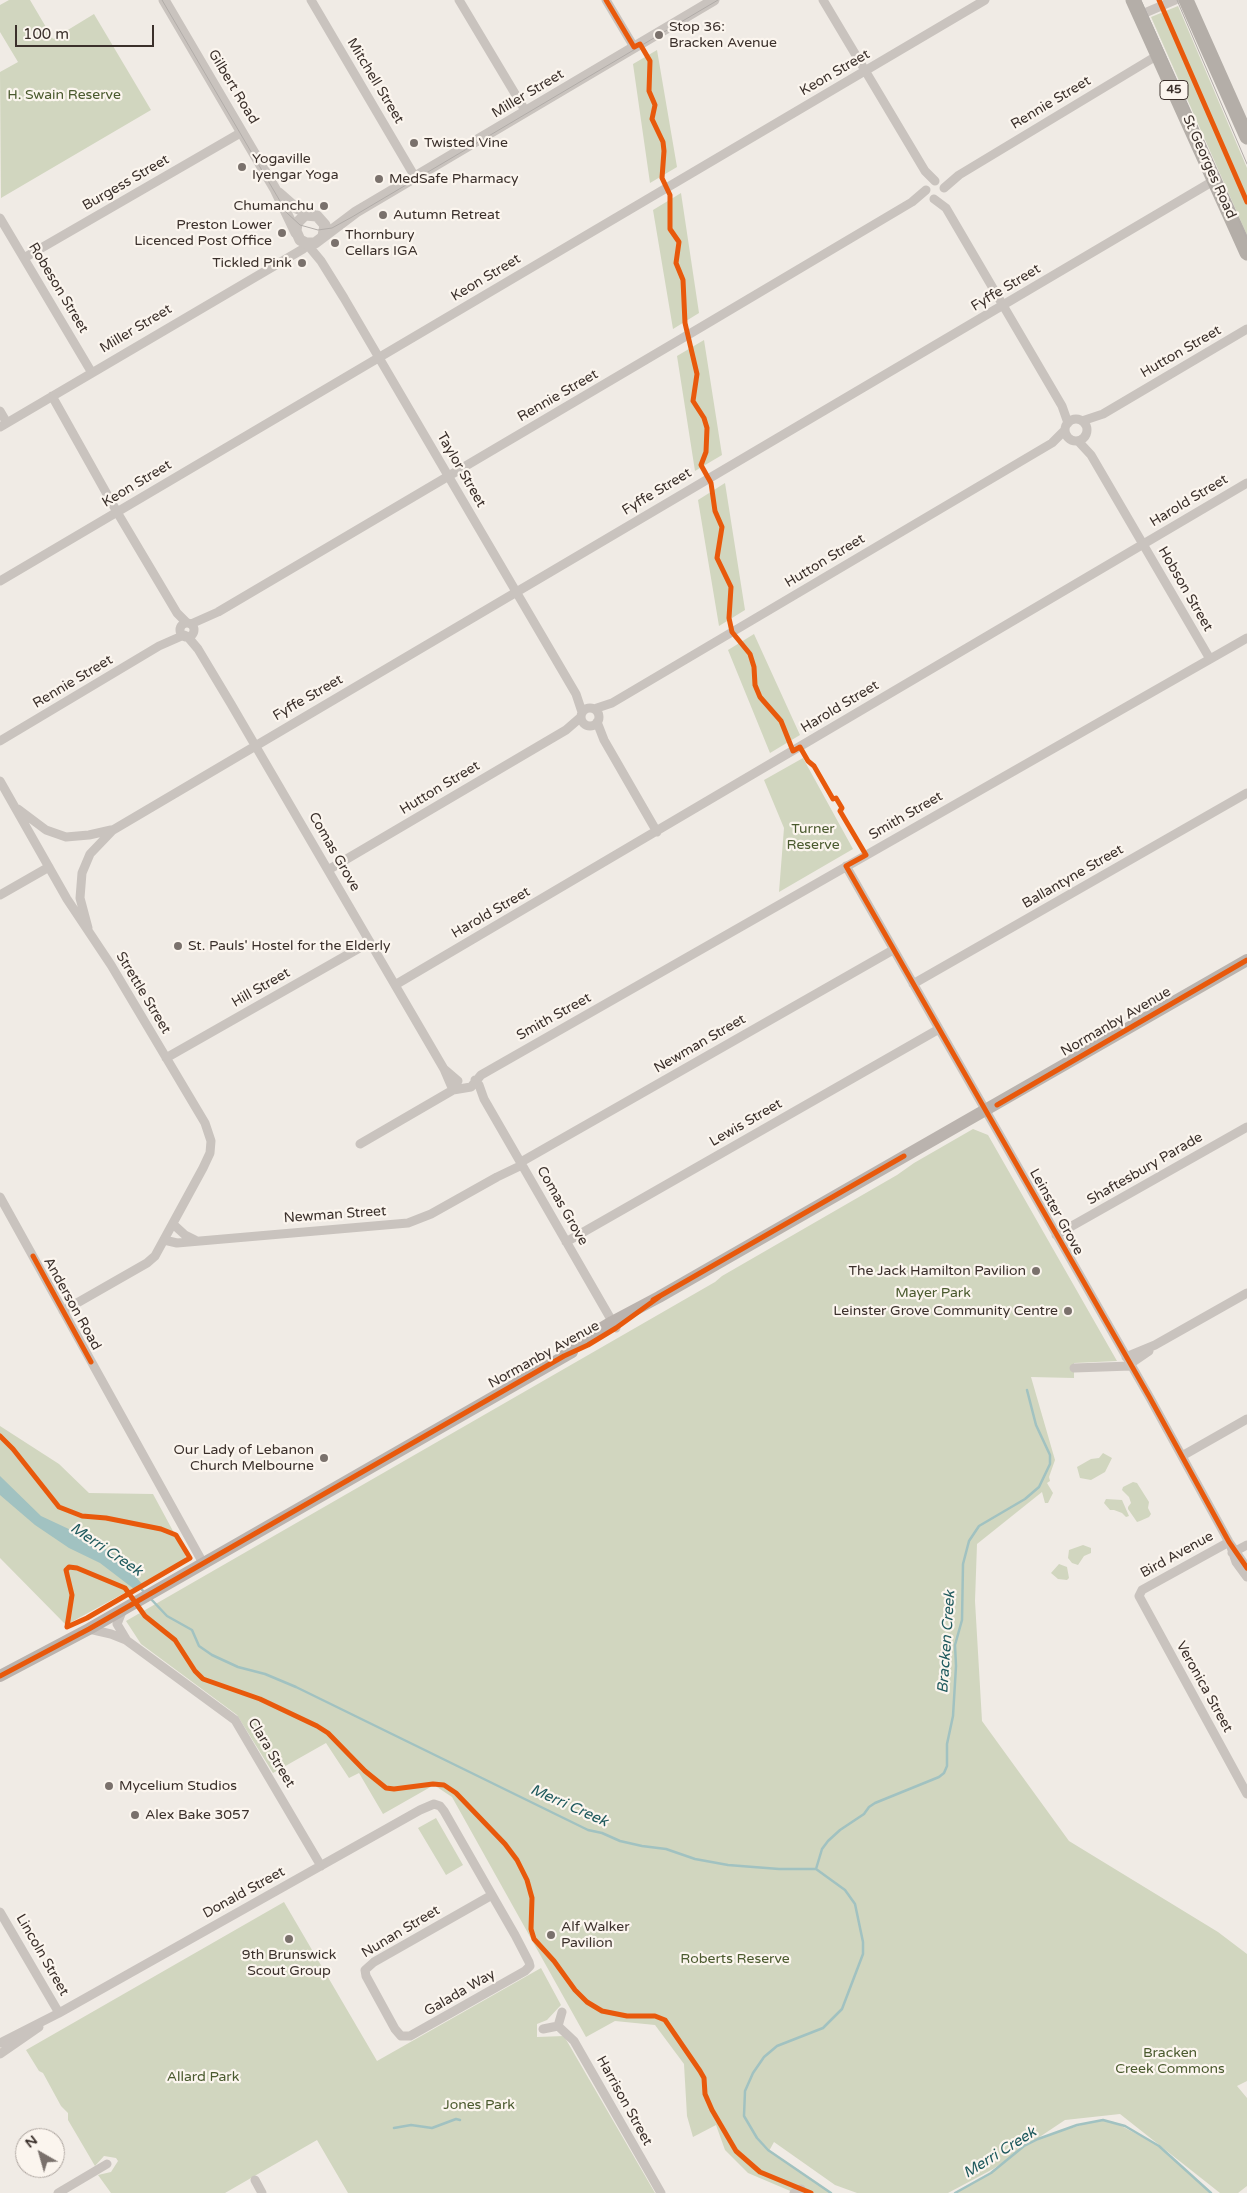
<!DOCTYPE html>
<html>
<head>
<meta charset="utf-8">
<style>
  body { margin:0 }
  #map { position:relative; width:1247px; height:2193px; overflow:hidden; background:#f0ebe5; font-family:"Varela Round",sans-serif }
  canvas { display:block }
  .north { position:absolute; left:15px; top:2128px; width:50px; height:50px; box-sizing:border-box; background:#fbf5ee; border:1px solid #aea6a0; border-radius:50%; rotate:322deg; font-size:14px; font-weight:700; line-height:20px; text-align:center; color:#3b302b }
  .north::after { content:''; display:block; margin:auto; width:18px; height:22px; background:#7a716c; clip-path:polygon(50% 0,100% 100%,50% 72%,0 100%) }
  .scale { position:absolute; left:15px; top:25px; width:139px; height:22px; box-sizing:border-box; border:2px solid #3b302b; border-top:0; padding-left:6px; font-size:15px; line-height:18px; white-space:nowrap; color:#3b302b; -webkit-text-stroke:4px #fbf5ee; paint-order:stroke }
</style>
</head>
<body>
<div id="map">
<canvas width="1247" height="2193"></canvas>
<div class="north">N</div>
<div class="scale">100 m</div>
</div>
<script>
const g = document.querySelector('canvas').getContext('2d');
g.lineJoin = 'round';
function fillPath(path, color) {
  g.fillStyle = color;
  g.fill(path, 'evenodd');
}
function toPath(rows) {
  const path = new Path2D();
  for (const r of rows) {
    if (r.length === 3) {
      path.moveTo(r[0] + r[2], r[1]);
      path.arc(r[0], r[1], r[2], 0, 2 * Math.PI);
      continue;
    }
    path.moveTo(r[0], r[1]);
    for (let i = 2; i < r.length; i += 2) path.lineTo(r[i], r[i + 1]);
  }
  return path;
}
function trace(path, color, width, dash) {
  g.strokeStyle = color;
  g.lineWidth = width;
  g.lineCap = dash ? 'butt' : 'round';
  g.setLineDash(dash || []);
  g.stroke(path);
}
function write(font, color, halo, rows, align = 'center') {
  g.font = font + ' "Varela Round",sans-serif';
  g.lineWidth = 4.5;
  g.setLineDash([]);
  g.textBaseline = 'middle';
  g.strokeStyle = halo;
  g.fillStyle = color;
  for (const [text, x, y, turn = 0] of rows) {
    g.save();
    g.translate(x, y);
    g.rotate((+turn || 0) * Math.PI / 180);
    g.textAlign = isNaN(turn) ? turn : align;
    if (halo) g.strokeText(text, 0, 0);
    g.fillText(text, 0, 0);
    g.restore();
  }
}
const green = toPath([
  [9,0,30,0,53,39,94,14,151,110,1,198,0,72,18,62,0,32,0,5],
  [1178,6,1247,168,1247,235,1151,17],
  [657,50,677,167,650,183,633,64],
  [681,193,699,313,673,329,653,210],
  [704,340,722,455,695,471,677,356],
  [725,483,745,610,719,626,698,500],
  [754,634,800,735,770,753,728,650],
  [803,758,853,849,779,892,784,828,764,780],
  [973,1129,988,1135,1117,1361,1074,1363,1074,1378,1031,1377,1055,1460,1049,1477,1050,1481,1047,1483,1053,1493,1048,1503,1045,1503,1042,1492,977,1544,975,1601,982,1721,1069,1841,1218,1932,1247,1954,1247,2081,1237,2086,1247,2098,1247,2186,1238,2193,1220,2193,1120,2114,1065,2120,1038,2138,1091,2122,1103,2120,1114,2122,1159,2146,1211,2193,955,2193,991,2173,1014,2155,993,2169,948,2193,857,2193,835,2185,774,2142,769,2151,831,2193,795,2193,748,2173,725,2150,716,2125,693,2137,687,2116,684,2064,655,2025,615,2021,586,2037,452,1797,434,1785,383,1814,359,1773,349,1778,326,1743,273,1773,237,1715,141,1644,126,1621,715,1282,722,1276,897,1175,914,1163],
  [0,1426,59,1464,89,1493,153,1494,186,1555,185,1560,66,1625,0,1558],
  [1103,1453,1112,1458,1105,1472,1091,1480,1080,1478,1077,1467,1091,1459,1099,1458],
  [1133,1482,1137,1483,1149,1502,1148,1508,1151,1514,1149,1517,1140,1521,1137,1522,1128,1509,1128,1507,1131,1503,1129,1497,1122,1490,1123,1487],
  [1106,1499,1122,1500,1129,1516,1126,1517,1122,1513,1114,1510,1110,1510,1104,1503],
  [1083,1545,1091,1548,1091,1553,1084,1556,1078,1565,1072,1563,1068,1558,1069,1550],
  [1059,1564,1067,1567,1069,1578,1067,1580,1058,1579,1051,1573],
  [436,1818,463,1865,446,1875,418,1828],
  [284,1902,377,2061,541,1968,561,2005,547,2020,537,2024,537,2037,564,2036,655,2193,348,2193,317,2140,225,2193,111,2193,98,2175,111,2172,118,2161,116,2158,104,2156,95,2166,68,2120,68,2113,61,2106,43,2073,39,2071,26,2050]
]);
const water = toPath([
  [0,1476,41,1516,88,1538,118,1557,142,1584,134,1589,100,1563,69,1548,35,1525,0,1495]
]);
const stream = toPath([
  [136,1583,144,1592],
  [150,1598,167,1616,192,1630,199,1646,212,1655,238,1667,265,1674,296,1687,588,1830,602,1833,620,1841,642,1846,666,1849,695,1859,728,1865,779,1869,816,1869,845,1890,855,1904,863,1942,863,1954,842,2009,823,2028,777,2046,764,2057,753,2073,745,2091,744,2116,757,2138,768,2150,831,2193],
  [816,1869,822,1849,828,1841,840,1830,864,1814,869,1807,875,1803,939,1777,944,1773,947,1766,947,1744,953,1716,956,1666,955,1645,962,1620,963,1564,969,1541,979,1526,1025,1499,1039,1487,1050,1464,1050,1455,1036,1425,1027,1390],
  [394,2128,411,2125,432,2128,456,2119,460,2120],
  [955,2193,991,2173,1024,2146,1038,2139,1077,2125,1103,2120,1125,2126,1159,2146,1211,2193]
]);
const minor = toPath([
  [311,0,415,177],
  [459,0,526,112],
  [606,0,634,47],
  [823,0,925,171,935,181],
  [1140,15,1175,0],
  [944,188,959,175,1158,55],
  [934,199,946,208,1062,406,1068,423],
  [0,218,92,373],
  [310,244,311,249,321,261,344,298,576,694,582,712],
  [24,258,242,132],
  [52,396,117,512,177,613,187,623],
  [0,411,7,423],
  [1076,430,11],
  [1082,421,1103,414,1247,329],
  [0,427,303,249,309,244],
  [1078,441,1091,455,1210,659],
  [0,581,985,0],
  [187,630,7],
  [191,624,218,612,703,326,912,202,926,190],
  [187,636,198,649,231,704,444,1069,453,1090],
  [590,717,9],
  [594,709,612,703,1052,443,1065,430],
  [597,722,604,740,657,832],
  [0,741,159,646,184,635],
  [0,781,67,899,111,965,205,1123,211,1141,210,1153,203,1168,155,1256,147,1263,63,1311],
  [18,809,46,830,66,837,89,835,111,830],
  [846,866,1150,1398,1229,1542,1247,1568],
  [328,870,566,730,581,717],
  [0,895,49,867],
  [88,928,80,898,82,873,90,854,113,830,1215,180],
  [913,984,1247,793],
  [395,985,1247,483],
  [166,1058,370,942],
  [444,1069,458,1081],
  [475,1080,479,1085,484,1099,616,1328],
  [471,1087,481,1075,1247,638],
  [360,1144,453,1090,471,1087],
  [521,1162,893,950],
  [0,1197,203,1563],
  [173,1224,185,1235,195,1240],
  [1056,1235,1247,1127],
  [164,1240,177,1243,408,1223,431,1214,497,1177,522,1165],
  [566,1242,939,1029],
  [1126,1357,1155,1345,1247,1293],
  [1130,1364,1149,1351],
  [1074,1368,1131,1366],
  [1182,1456,1247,1419],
  [1229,1542,1142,1590,1139,1596,1247,1794],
  [1231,1547,1236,1562,1247,1577],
  [1232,1553,1247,1545],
  [123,1609,117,1624,126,1639],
  [89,1629,111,1634,126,1640,235,1720,321,1866],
  [0,1912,59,2013],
  [562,2012,558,2026,574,2041,661,2193],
  [543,2029,558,2026],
  [0,2043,59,2013,420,1810,434,1804,440,1806,444,1811,492,1895,515,1935,529,1962,530,1966,525,1971,410,2036,401,2036,395,2029,366,1976,365,1970,374,1962,492,1895],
  [0,2054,39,2027],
  [255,2180,262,2193],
  [58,2193,107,2164],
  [794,2193,801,2189]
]);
const tertiary = toPath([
  [164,0,275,189,296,233],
  [279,193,296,208,313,215],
  [323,236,325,225,317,216,305,215,297,223,296,231,300,240,306,243,315,243,356,212,714,0]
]);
const secondary = toPath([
  [564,1356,587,1337,612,1322,659,1297,1247,960],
  [0,1676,89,1629,572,1352]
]);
const trunk = toPath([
  [1133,0,1247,253],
  [1186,0,1247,137]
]);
const tram = toPath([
  [162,0,287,213,300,225,318,230,332,228,352,217,718,0],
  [1141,0,1247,239],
  [1177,0,1247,164]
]);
const cycleway = toPath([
  [606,0,634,47,640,44,650,61,649,91,655,105,652,119,663,142,664,151,662,178,670,195,670,229,679,242,676,263,683,280,685,323,697,374,693,401,704,418,707,428,706,452,701,465,711,483,715,511,722,527,717,558,731,587,729,618,732,632,750,654,754,667,755,685,760,697,781,721,793,751,800,747,808,761,814,766,833,799,836,798,842,808,840,811,866,855,846,866,1150,1398,1229,1542,1247,1568],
  [1159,0,1247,202],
  [997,1105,1247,960],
  [33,1256,91,1362],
  [653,1300,904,1156],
  [0,1436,13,1449,59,1507,82,1516,106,1518,161,1529,176,1535,190,1558,87,1618,67,1627],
  [67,1627,72,1595,66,1570,69,1567,77,1568,125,1588,145,1616,175,1640,195,1671,203,1679,260,1699,317,1726,328,1733,365,1771,386,1788,394,1789,433,1784,444,1785,456,1793,505,1844,517,1860,527,1880,532,1898,531,1929,534,1939,554,1961,575,1990,587,2002,602,2011,627,2016,655,2016,665,2020,700,2071,704,2078,705,2094,712,2110,736,2151,760,2172,811,2193],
  [0,1676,89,1629,564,1356,588,1345,616,1328,659,1297]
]);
const markers = [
  [659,35,5,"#7a716c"],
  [414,143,5,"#7a716c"],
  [242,167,5,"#7a716c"],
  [379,179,5,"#7a716c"],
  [324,206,5,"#7a716c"],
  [383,215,5,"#7a716c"],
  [282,233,5,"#7a716c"],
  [335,243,5,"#7a716c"],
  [302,263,5,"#7a716c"],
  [178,946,5,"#7a716c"],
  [1036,1271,5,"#7a716c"],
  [1068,1311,5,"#7a716c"],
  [324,1458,5,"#7a716c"],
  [109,1786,5,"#7a716c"],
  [135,1815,5,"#7a716c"],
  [551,1935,5,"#7a716c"],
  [289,1939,5,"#7a716c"]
];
const shields = [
  [1174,90,28]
];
const shieldNames = [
  ["45",1174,90]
];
const poiNames = [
  ["Stop 36:",669,27],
  ["Bracken Avenue",669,43],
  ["Twisted Vine",424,143],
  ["Yogaville",252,159],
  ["Iyengar Yoga",252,175],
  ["MedSafe Pharmacy",389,179],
  ["Chumanchu",314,206,"right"],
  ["Autumn Retreat",393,215],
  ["Preston Lower",272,225,"right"],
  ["Licenced Post Office",272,241,"right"],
  ["Thornbury",345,235],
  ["Cellars IGA",345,251],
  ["Tickled Pink",292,263,"right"],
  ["St. Pauls' Hostel for the Elderly",188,946],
  ["The Jack Hamilton Pavilion",1026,1271,"right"],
  ["Leinster Grove Community Centre",1058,1311,"right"],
  ["Our Lady of Lebanon",314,1450,"right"],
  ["Church Melbourne",314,1466,"right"],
  ["Mycelium Studios",119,1786],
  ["Alex Bake 3057",145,1815],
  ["Alf Walker",561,1927],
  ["Pavilion",561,1943],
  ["9th Brunswick",289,1955,"center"],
  ["Scout Group",289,1971,"center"]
];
const streetNames = [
  ["Keon Street",835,73,-30],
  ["Mitchell Street",375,81,59],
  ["Gilbert Road",233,87,59],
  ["Miller Street",528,94,-31],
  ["Rennie Street",1051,103,-31],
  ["St Georges Road",1209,167,66],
  ["Burgess Street",126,183,-30],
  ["Keon Street",486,278,-31],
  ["Robeson Street",58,288,59],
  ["Fyffe Street",1006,288,-31],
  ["Miller Street",136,329,-31],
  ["Hutton Street",1181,352,-30],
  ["Rennie Street",558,396,-30],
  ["Taylor Street",461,470,60],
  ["Keon Street",137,484,-31],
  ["Fyffe Street",657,492,-31],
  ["Harold Street",1189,501,-31],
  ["Hutton Street",825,561,-31],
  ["Hobson Street",1185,589,60],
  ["Rennie Street",73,682,-31],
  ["Fyffe Street",308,698,-30],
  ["Harold Street",840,707,-31],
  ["Hutton Street",440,788,-31],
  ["Smith Street",906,816,-30],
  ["Comas Grove",334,852,60],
  ["Ballantyne Street",1073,877,-30],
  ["Harold Street",491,913,-30],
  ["Hill Street",261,988,-30],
  ["Strettle Street",143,993,59],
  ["Smith Street",554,1017,-29],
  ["Normanby Avenue",1116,1022,-30],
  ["Newman Street",700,1044,-30],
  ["Lewis Street",746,1123,-30],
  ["Shaftesbury Parade",1145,1169,-30],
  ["Comas Grove",562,1206,60],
  ["Leinster Grove",1056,1212,61],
  ["Newman Street",335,1215,-4],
  ["Anderson Road",72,1304,61],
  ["Normanby Avenue",544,1355,-29],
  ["Bird Avenue",1177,1555,-29],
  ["Veronica Street",1204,1687,61],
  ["Clara Street",271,1753,59],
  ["Donald Street",244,1893,-29],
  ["Nunan Street",401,1932,-31],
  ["Lincoln Street",42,1955,60],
  ["Galada Way",460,1993,-30],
  ["Harrison Street",624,2101,61]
];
const parkNames = [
  ["H. Swain Reserve",64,95],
  ["Turner",813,829],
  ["Reserve",813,845],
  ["Mayer Park",933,1293],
  ["Roberts Reserve",735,1959],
  ["Bracken",1170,2053],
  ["Creek Commons",1170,2069],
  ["Allard Park",203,2077],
  ["Jones Park",479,2105]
];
const waterNames = [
  ["Merri Creek",106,1550,34],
  ["Bracken Creek",947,1642,-86],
  ["Merri Creek",569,1806,24],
  ["Merri Creek",1000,2153,-32]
];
fillPath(green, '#d1d6bf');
fillPath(water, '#a1c2c1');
trace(stream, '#a1c2c1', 2.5);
trace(minor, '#c9c3be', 9);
trace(tertiary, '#c9c3be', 11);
trace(secondary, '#bab3ae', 12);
trace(trunk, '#b4aea8', 15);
trace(tram, '#b1aca8', 1);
trace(cycleway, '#e8590c', 5);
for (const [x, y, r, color] of markers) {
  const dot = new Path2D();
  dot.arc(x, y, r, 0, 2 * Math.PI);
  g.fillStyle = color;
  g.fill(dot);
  trace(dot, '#fbf5ee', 2);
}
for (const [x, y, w] of shields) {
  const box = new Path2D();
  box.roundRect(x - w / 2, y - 9.5, w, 19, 4);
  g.fillStyle = '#fbf5ee';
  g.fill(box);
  trace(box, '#3b302b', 1);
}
write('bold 12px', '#3b302b', null, shieldNames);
write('14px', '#3b302b', '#fbf5ee', poiNames, 'left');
write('14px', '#3b302b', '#fbf5ee', streetNames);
write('14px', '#4a5a2e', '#fbf5ee', parkNames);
write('italic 15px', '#1f5a5e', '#fbf5ee', waterNames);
</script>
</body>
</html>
